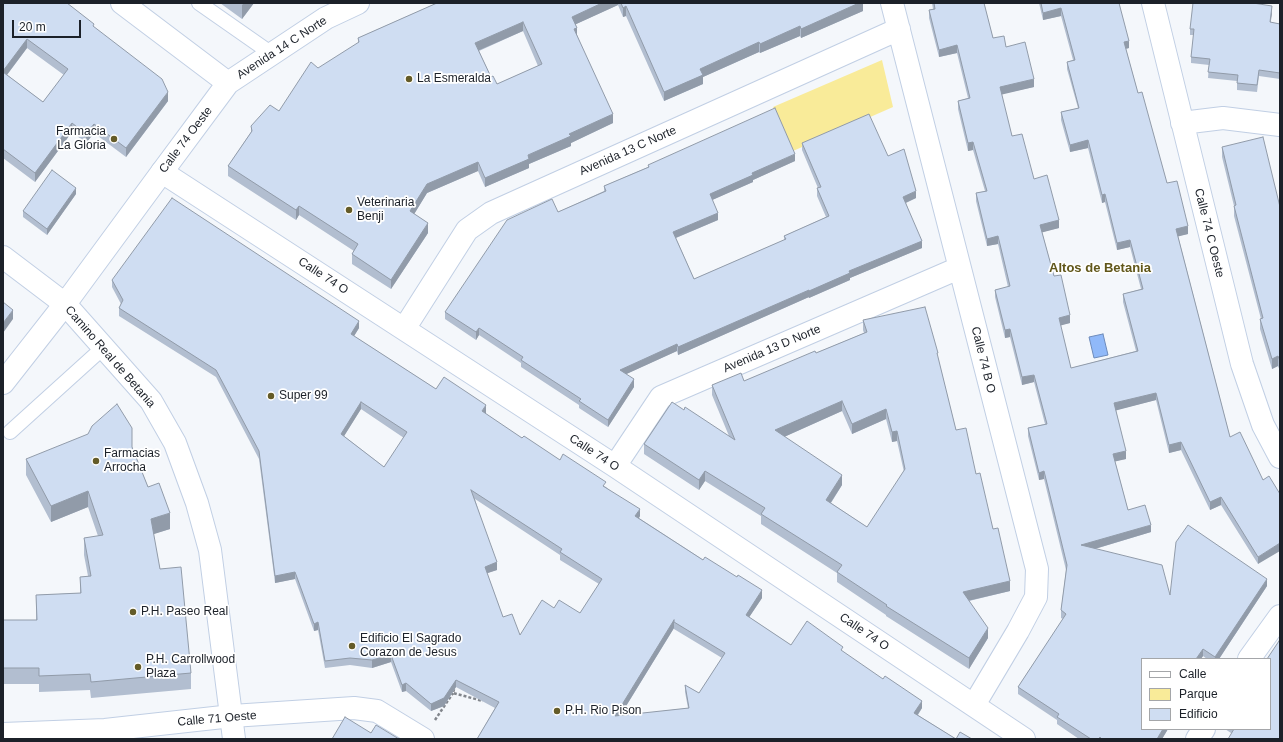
<!DOCTYPE html>
<html>
<head>
<meta charset="utf-8">
<style>
  body { margin:0 }
  #map { position:relative; width:1283px; height:742px; overflow:hidden; background:#f4f7fb; font-family:Arial,sans-serif }
  canvas { display:block }
  .frame { position:absolute; inset:0; border:4px solid #1c2129; pointer-events:none }
  .legend { position:absolute; left:1141px; top:658px; width:130px; height:72px; box-sizing:border-box; background:#fff; border:1px solid #a4a6a9; margin:0; padding:5px 7px; list-style:none; font-size:12px; color:#1c2129 }
  .legend li { display:flex; align-items:center; gap:8px; height:20px }
  .legend b { width:20px; border:1px solid #a4a6a9 }
  .scale { position:absolute; left:12px; top:20px; width:69px; height:18px; box-sizing:border-box; border:2px solid #1c2129; border-top:0; padding-left:5px; font-size:12px; line-height:14px; white-space:nowrap; color:#1c2129; -webkit-text-stroke:3px #fff; paint-order:stroke }
</style>
</head>
<body>
<div id="map">
<canvas width="1283" height="742"></canvas>
<div class="frame"></div>
<ul class="legend">
<li><b style="height:5px;background:#fff"></b>Calle</li>
<li><b style="height:11px;background:#f9eb99"></b>Parque</li>
<li><b style="height:11px;background:#cfddf2"></b>Edificio</li>
</ul>
<div class="scale">20 m</div>
</div>
<script>
const g = document.querySelector('canvas').getContext('2d');
g.lineJoin = 'round';
function fillPath(path, color) {
  g.fillStyle = color;
  g.fill(path, 'evenodd');
}
function toPath(rows) {
  const path = new Path2D();
  for (const r of rows) {
    path.moveTo(r[0], r[1]);
    for (let i = 2; i < r.length; i += 2) path.lineTo(r[i], r[i + 1]);
  }
  return path;
}
function trace(path, color, width, dash) {
  g.strokeStyle = color;
  g.lineWidth = width;
  g.lineCap = dash ? 'butt' : 'round';
  g.setLineDash(dash || []);
  g.stroke(path);
}
function write(font, color, halo, rows, align = 'center') {
  g.font = font + ' Arial,sans-serif';
  g.lineWidth = 3.5;
  g.setLineDash([]);
  g.textBaseline = 'middle';
  g.strokeStyle = halo;
  g.fillStyle = color;
  for (const [text, x, y, turn = 0] of rows) {
    g.save();
    g.translate(x, y);
    g.rotate((+turn || 0) * Math.PI / 180);
    g.textAlign = isNaN(turn) ? turn : align;
    if (halo) g.strokeText(text, 0, 0);
    g.fillText(text, 0, 0);
    g.restore();
  }
}
const green = toPath([
  [882,60,893,107,793,151,773,107]
]);
const water = toPath([
  [1103,334,1108,355,1094,358,1089,337,1103,334]
]);
const path = toPath([
  [454,689,453,693,483,701],
  [435,720,453,693]
]);
const lane = toPath([
  [199,3,272,54],
  [10,432,104,347]
]);
const street = toPath([
  [892,3,1037,569,1036,597,1018,631,974,705],
  [1153,3,1242,364,1263,425,1280,457],
  [1182,123,1223,118,1280,125],
  [162,172,615,466,1024,739],
  [404,329,467,230,491,213,899,29],
  [3,383,65,304],
  [615,466,661,397,959,268],
  [1249,659,1280,616],
  [3,734,105,730,232,716,354,708,377,711,423,739],
  [1197,739,1204,729]
]);
const secondary = toPath([
  [122,3,228,83],
  [3,257,65,304,151,401,175,443,197,503,210,550,234,739],
  [65,304,162,172,228,83,326,18,358,3]
]);
const wall = toPath([
  [3,3,94,27,168,101,126,157,94,133,86,143,72,132,35,182,3,158],
  [27,48,64,75,43,102,7,75],
  [220,3,254,3,242,19],
  [437,3,863,3,863,11,801,38,800,36,760,53,759,52,703,77,703,84,664,101,626,16,623,17,618,5,576,24,577,35,613,123,571,143,571,146,529,164,529,168,485,187,478,171,427,193,414,214,428,233,391,289,352,264,352,254,354,251,299,215,296,220,228,176,228,166,251,132,251,126,279,111,358,43,358,38],
  [523,31,538,66,497,84,491,77,479,51],
  [932,3,984,3,993,38,1006,47,1034,87,1001,94,1012,136,1059,228,1042,232,1054,276,1070,323,1060,325,1071,368,1136,351,1123,302,1123,294,1141,289,1130,247,1117,250,1105,202,1102,203,1088,148,1070,152,1061,120,1061,112,1078,108,1067,69,1067,62,1073,60,1061,16,1043,20,1039,3,1119,3,1129,48,1126,49,1138,93,1167,183,1188,234,1178,236,1230,437,1263,480,1258,564,1221,505,1210,510,1181,450,1169,453,1156,400,1116,410,1126,459,1115,461,1128,510,1151,532,1095,549,1170,595,1267,586,1219,659,1207,659,1203,656,1142,729,1168,729,1162,739,1079,739,1057,724,1057,720,1018,694,1018,687,1063,619,1061,618,1061,610,1066,570,1044,479,1039,480,1028,436,1028,428,1045,424,1034,382,1022,385,1010,337,1005,338,995,297,995,290,1008,287,998,244,987,246,976,201,976,193,985,191,973,150,968,151,958,109,958,101,968,98,957,53,939,57,929,18,929,10,933,9],
  [1272,13,1270,22,1280,24,1280,79,1259,76,1257,92,1237,90,1237,81,1208,78,1209,65,1191,63,1191,57,1194,35,1190,35,1190,29],
  [802,143,888,156,916,198,906,203,922,248,850,278,850,280,809,298,809,297,678,355,677,351,626,374,634,387,608,427,579,408,579,405,521,367,521,363,479,335,476,340,445,319,445,312,558,212,604,191,604,186,648,167,648,165,795,161,753,180,753,182,712,200,718,220,676,238,694,279,784,240,784,236,826,217,817,196,817,188,818,188,802,150],
  [1222,147,1280,207,1280,371,1278,366,1272,369,1260,329,1260,319,1261,319,1234,216,1234,206,1222,157],
  [76,194,47,235,23,217,23,211],
  [112,280,359,328,354,336,436,389,486,413,485,414,522,438,606,487,640,516,639,518,762,598,749,617,791,645,843,652,922,708,918,715,956,739,972,739,477,739,495,708,456,687,444,706,431,711,406,691,402,692,391,662,372,668,350,665,325,668,318,630,314,631,295,579,275,583,259,459,216,377,119,316,119,308,121,304,112,287],
  [361,409,404,438,384,467,344,436],
  [475,499,560,555,560,560,599,584,580,613,554,608,520,635,503,617,487,573,497,570],
  [674,628,674,629,722,658,699,693,685,685,685,692,688,708,620,716],
  [863,320,938,358,956,430,976,474,993,529,1010,591,969,601,988,638,969,669,886,616,886,615,837,582,837,573,761,524,761,516,705,481,699,490,644,454,644,444,684,410,729,436,712,395,712,385,744,381,816,353,864,333,863,330],
  [842,411,852,434,886,419,892,442,897,441,904,472,867,527,831,503,842,485,784,437],
  [132,447,148,487,170,529,153,534,160,569,191,673,191,689,91,698,90,690,39,692,39,684,3,684,3,620,36,620,36,595,80,593,80,577,88,576,84,555,84,538,98,536,88,507,51,522,26,475,26,459],
  [1225,729,1270,729,1280,739,1231,733]
]);
const shadedWall = toPath([
  [244,3,254,3,242,19,242,5],
  [602,3,618,3,618,5,572,26,572,17],
  [859,3,863,3,863,11,801,38,801,29],
  [626,6,626,16,623,17,623,8],
  [1272,6,1272,13,1270,28,1270,22],
  [1061,8,1061,16,1043,20,1043,13],
  [523,22,523,31,475,52,475,43],
  [800,26,800,36,760,53,760,44],
  [577,28,577,37,574,29],
  [27,39,27,48,3,80,3,71],
  [1129,41,1129,48,1124,49,1124,42],
  [759,42,759,52,703,77,703,84,664,101,664,92,700,69],
  [957,45,957,53,939,57,939,50],
  [1034,79,1034,87,1000,95,1000,87],
  [168,92,168,101,126,157,126,148],
  [613,114,613,123,571,143,571,146,529,164,529,168,485,187,485,178,569,134],
  [72,123,72,132,35,182,35,173],
  [94,124,94,133,86,143,86,134],
  [1088,140,1088,148,1070,152,1070,145],
  [973,142,973,150,968,151,968,143],
  [795,154,795,161,753,180,753,182,710,201,710,194,752,173],
  [478,162,478,171,427,193,410,221,410,211,427,184],
  [76,188,76,194,47,235,47,229],
  [916,191,916,198,903,204,903,197],
  [1105,194,1105,202,1102,203,1102,195],
  [299,206,299,215,296,220,296,210],
  [718,213,718,220,673,239,673,232],
  [1059,220,1059,228,1040,233,1040,225],
  [428,223,428,233,391,289,391,280],
  [1188,226,1188,234,1176,237,1176,229],
  [998,236,998,244,987,246,987,239],
  [1130,240,1130,247,1117,250,1117,243],
  [922,241,922,248,850,278,850,280,809,298,809,291,849,271],
  [809,290,809,297,678,355,678,347],
  [13,310,13,319,3,333,3,323],
  [1070,315,1070,323,1059,326,1059,318],
  [359,321,359,328,351,341,351,334],
  [479,328,479,335,476,340,476,332],
  [1010,329,1010,337,1005,338,1005,330],
  [677,344,677,351,620,377,620,370],
  [1278,356,1278,366,1272,369,1272,359],
  [1034,375,1034,382,1022,385,1022,377],
  [634,379,634,387,608,427,608,420],
  [1156,393,1156,400,1114,411,1114,403],
  [842,401,842,411,775,441,775,430],
  [361,402,361,409,341,441,341,434],
  [486,405,486,413,482,419,482,411],
  [886,409,886,419,852,434,852,424],
  [897,431,897,441,892,442,892,432],
  [1181,442,1181,450,1169,453,1169,445],
  [1126,451,1126,459,1113,462,1113,454],
  [705,471,705,481,699,490,699,480],
  [1044,471,1044,479,1039,480,1039,473],
  [842,475,842,485,826,510,826,500],
  [88,491,88,507,51,522,51,506],
  [1221,497,1221,505,1210,510,1210,502],
  [640,509,640,516,635,524,635,516],
  [170,513,170,529,151,535,151,519],
  [1151,525,1151,532,1081,553,1081,545],
  [1280,543,1280,551,1258,564,1258,557],
  [497,562,497,570,485,574,485,567],
  [295,572,295,579,275,583,275,576],
  [1267,579,1267,586,1219,659,1215,659,1215,657],
  [1010,581,1010,591,963,602,963,592],
  [762,590,762,598,746,622,746,615],
  [674,620,674,628,615,724,615,716],
  [318,622,318,630,314,631,314,624],
  [988,628,988,638,969,669,969,658],
  [1203,649,1203,656,1201,659,1196,659],
  [391,655,391,662,372,668,372,660],
  [456,680,456,687,444,706,431,711,431,704],
  [406,683,406,691,402,692,402,685],
  [922,701,922,708,914,720,914,713],
  [1163,729,1168,729,1162,739,1157,739]
]);
const building = toPath([
  [3,3,67,3,94,24,93,26,162,79,168,92,126,148,94,124,86,134,72,123,35,173,3,149,3,72,43,102,68,69,27,39,3,71,3,3],
  [437,3,602,3,572,17,577,28,574,29,613,114,569,134,571,136,528,155,529,159,485,178,478,162,427,184,410,211,428,223,391,280,352,254,358,244,299,206,296,210,228,166,252,131,251,126,270,105,279,111,311,62,318,68,359,42,358,38,437,3],
  [523,22,542,64,497,84,493,76,491,77,475,43,523,22],
  [621,3,859,3,801,29,800,26,760,44,759,42,700,69,703,75,664,92,626,6,623,8,621,3],
  [934,3,984,3,993,38,1004,36,1006,47,1025,42,1034,79,1000,87,1012,136,1022,134,1034,179,1047,175,1059,220,1040,225,1054,276,1061,275,1070,315,1059,318,1071,368,1138,351,1123,294,1143,289,1130,240,1117,243,1105,194,1102,195,1088,140,1070,145,1061,112,1079,108,1067,62,1075,60,1061,8,1043,13,1041,3,1119,3,1129,41,1124,42,1138,93,1142,92,1167,183,1177,181,1188,226,1176,229,1230,437,1240,432,1263,480,1269,476,1280,494,1280,543,1258,557,1221,497,1210,502,1181,442,1169,445,1156,393,1114,403,1126,451,1113,454,1128,510,1145,505,1151,525,1081,545,1162,565,1170,595,1176,542,1188,525,1267,579,1215,657,1203,649,1196,659,1142,659,1142,729,1163,729,1157,739,1102,739,1100,737,1098,739,1091,739,1057,717,1059,714,1018,687,1066,614,1061,610,1067,565,1044,471,1039,473,1028,428,1047,424,1034,375,1022,377,1010,329,1005,330,995,290,1010,286,998,236,987,239,976,193,987,191,973,142,968,143,958,101,970,98,957,45,939,50,929,10,935,9,934,3],
  [1193,3,1253,3,1272,6,1270,22,1280,24,1280,73,1259,70,1257,85,1237,83,1238,75,1208,72,1210,59,1191,57,1194,29,1190,29,1193,3],
  [775,108,795,154,752,173,753,175,710,194,718,213,673,232,694,279,786,239,784,236,829,216,817,188,821,187,802,143,869,114,888,156,904,149,916,191,903,197,922,241,849,271,850,273,809,291,809,290,678,347,677,344,620,370,634,379,608,420,579,401,581,399,521,360,523,357,479,328,476,332,445,312,507,220,552,199,558,212,606,191,604,186,649,167,648,165,775,108],
  [1263,137,1280,207,1280,361,1278,356,1272,359,1260,319,1263,318,1234,206,1236,205,1222,147,1263,137],
  [52,170,76,188,47,229,23,211,52,170],
  [172,198,359,321,351,334,436,389,444,377,486,405,482,411,522,438,524,436,560,460,563,454,606,482,603,486,640,509,635,516,703,560,705,557,737,577,738,575,762,590,746,615,791,645,807,621,843,647,841,650,883,679,885,676,922,701,914,713,956,739,960,732,972,739,477,739,499,702,456,680,444,698,431,704,406,683,402,685,391,655,372,660,350,658,325,661,318,622,314,624,295,572,275,576,259,451,216,370,119,308,123,300,112,280,172,198],
  [361,402,407,432,384,467,341,434,361,402],
  [471,490,562,549,560,552,602,579,580,613,559,600,554,608,542,600,520,635,512,614,503,617,485,567,497,562,471,490],
  [674,620,674,622,725,653,699,693,685,685,689,708,615,716,674,620],
  [3,302,13,310,3,323,3,302],
  [925,307,938,353,937,353,956,430,966,428,976,474,980,473,993,529,998,528,1010,581,963,592,988,628,969,658,886,606,887,605,837,572,842,565,761,514,765,508,705,471,699,480,644,444,672,402,684,410,685,407,735,440,712,385,741,373,744,381,815,351,816,353,867,332,863,320,925,307],
  [842,401,852,424,886,409,892,432,897,431,905,469,867,527,826,500,842,475,775,430,842,401],
  [117,404,132,428,132,447,148,487,159,483,170,513,151,519,160,569,181,567,191,673,91,682,90,674,39,676,39,668,3,668,3,620,37,620,36,595,81,593,80,577,91,576,84,538,103,535,88,491,51,506,26,459,88,434,92,426,117,404],
  [1279,641,1280,641,1280,739,1228,739,1234,729,1270,729,1270,659,1267,659,1279,641],
  [345,717,371,733,376,725,399,739,332,739,345,717]
]);
const markers = [
  [409,79,4,"#645b28"],
  [114,139,4,"#645b28"],
  [349,210,4,"#645b28"],
  [271,396,4,"#645b28"],
  [96,461,4,"#645b28"],
  [133,612,4,"#645b28"],
  [352,646,4,"#645b28"],
  [138,667,4,"#645b28"],
  [557,711,4,"#645b28"]
];
const streetNames = [
  ["Avenida 14 C Norte",282,48,-33],
  ["Calle 74 Oeste",186,140,-53],
  ["Avenida 13 C Norte",628,151,-24],
  ["Calle 74 C Oeste",1209,233,76],
  ["Calle 74 O",323,276,33],
  ["Avenida 13 D Norte",772,349,-23],
  ["Camino Real de Betania",110,357,49],
  ["Calle 74 B O",983,360,76],
  ["Calle 74 O",594,453,33],
  ["Calle 74 O",864,632,34],
  ["Calle 71 Oeste",217,719,-5]
];
const poiNames = [
  ["La Esmeralda",417,79],
  ["Farmacia",106,132,"right"],
  ["La Gloria",106,146,"right"],
  ["Veterinaria",357,203],
  ["Benji",357,217],
  ["Super 99",279,396],
  ["Farmacias",104,454],
  ["Arrocha",104,468],
  ["P.H. Paseo Real",141,612],
  ["Edificio El Sagrado",360,639],
  ["Corazon de Jesus",360,653],
  ["P.H. Carrollwood",146,660],
  ["Plaza",146,674],
  ["P.H. Rio Pison",565,711]
];
const neighbourhoodNames = [
  ["Altos de Betania",1100,268]
];
fillPath(green, '#f9eb99');
fillPath(water, '#90b9f9');
trace(water, '#6d8bbb', 1);
trace(lane, '#c1cfe4', 16);
trace(street, '#c1cfe4', 24);
trace(secondary, '#c1cfe4', 24);
trace(path, '#82868c', 2.5, [3, 2]);
trace(lane, '#fff', 14);
trace(street, '#fff', 22);
trace(secondary, '#fff', 22);
fillPath(wall, '#b2bed0');
fillPath(shadedWall, '#919ba9');
fillPath(building, '#cfddf2');
trace(building, '#919ba9', 1);
for (const [x, y, r, color] of markers) {
  const dot = new Path2D();
  dot.arc(x, y, r, 0, 2 * Math.PI);
  g.fillStyle = color;
  g.fill(dot);
  trace(dot, '#fff', 1.5);
}
write('12px', '#1c2129', '#fff', streetNames);
write('12px', '#1c2129', '#fff', poiNames, 'left');
write('bold 13px', '#61571a', '#fff', neighbourhoodNames);
</script>
</body>
</html>
